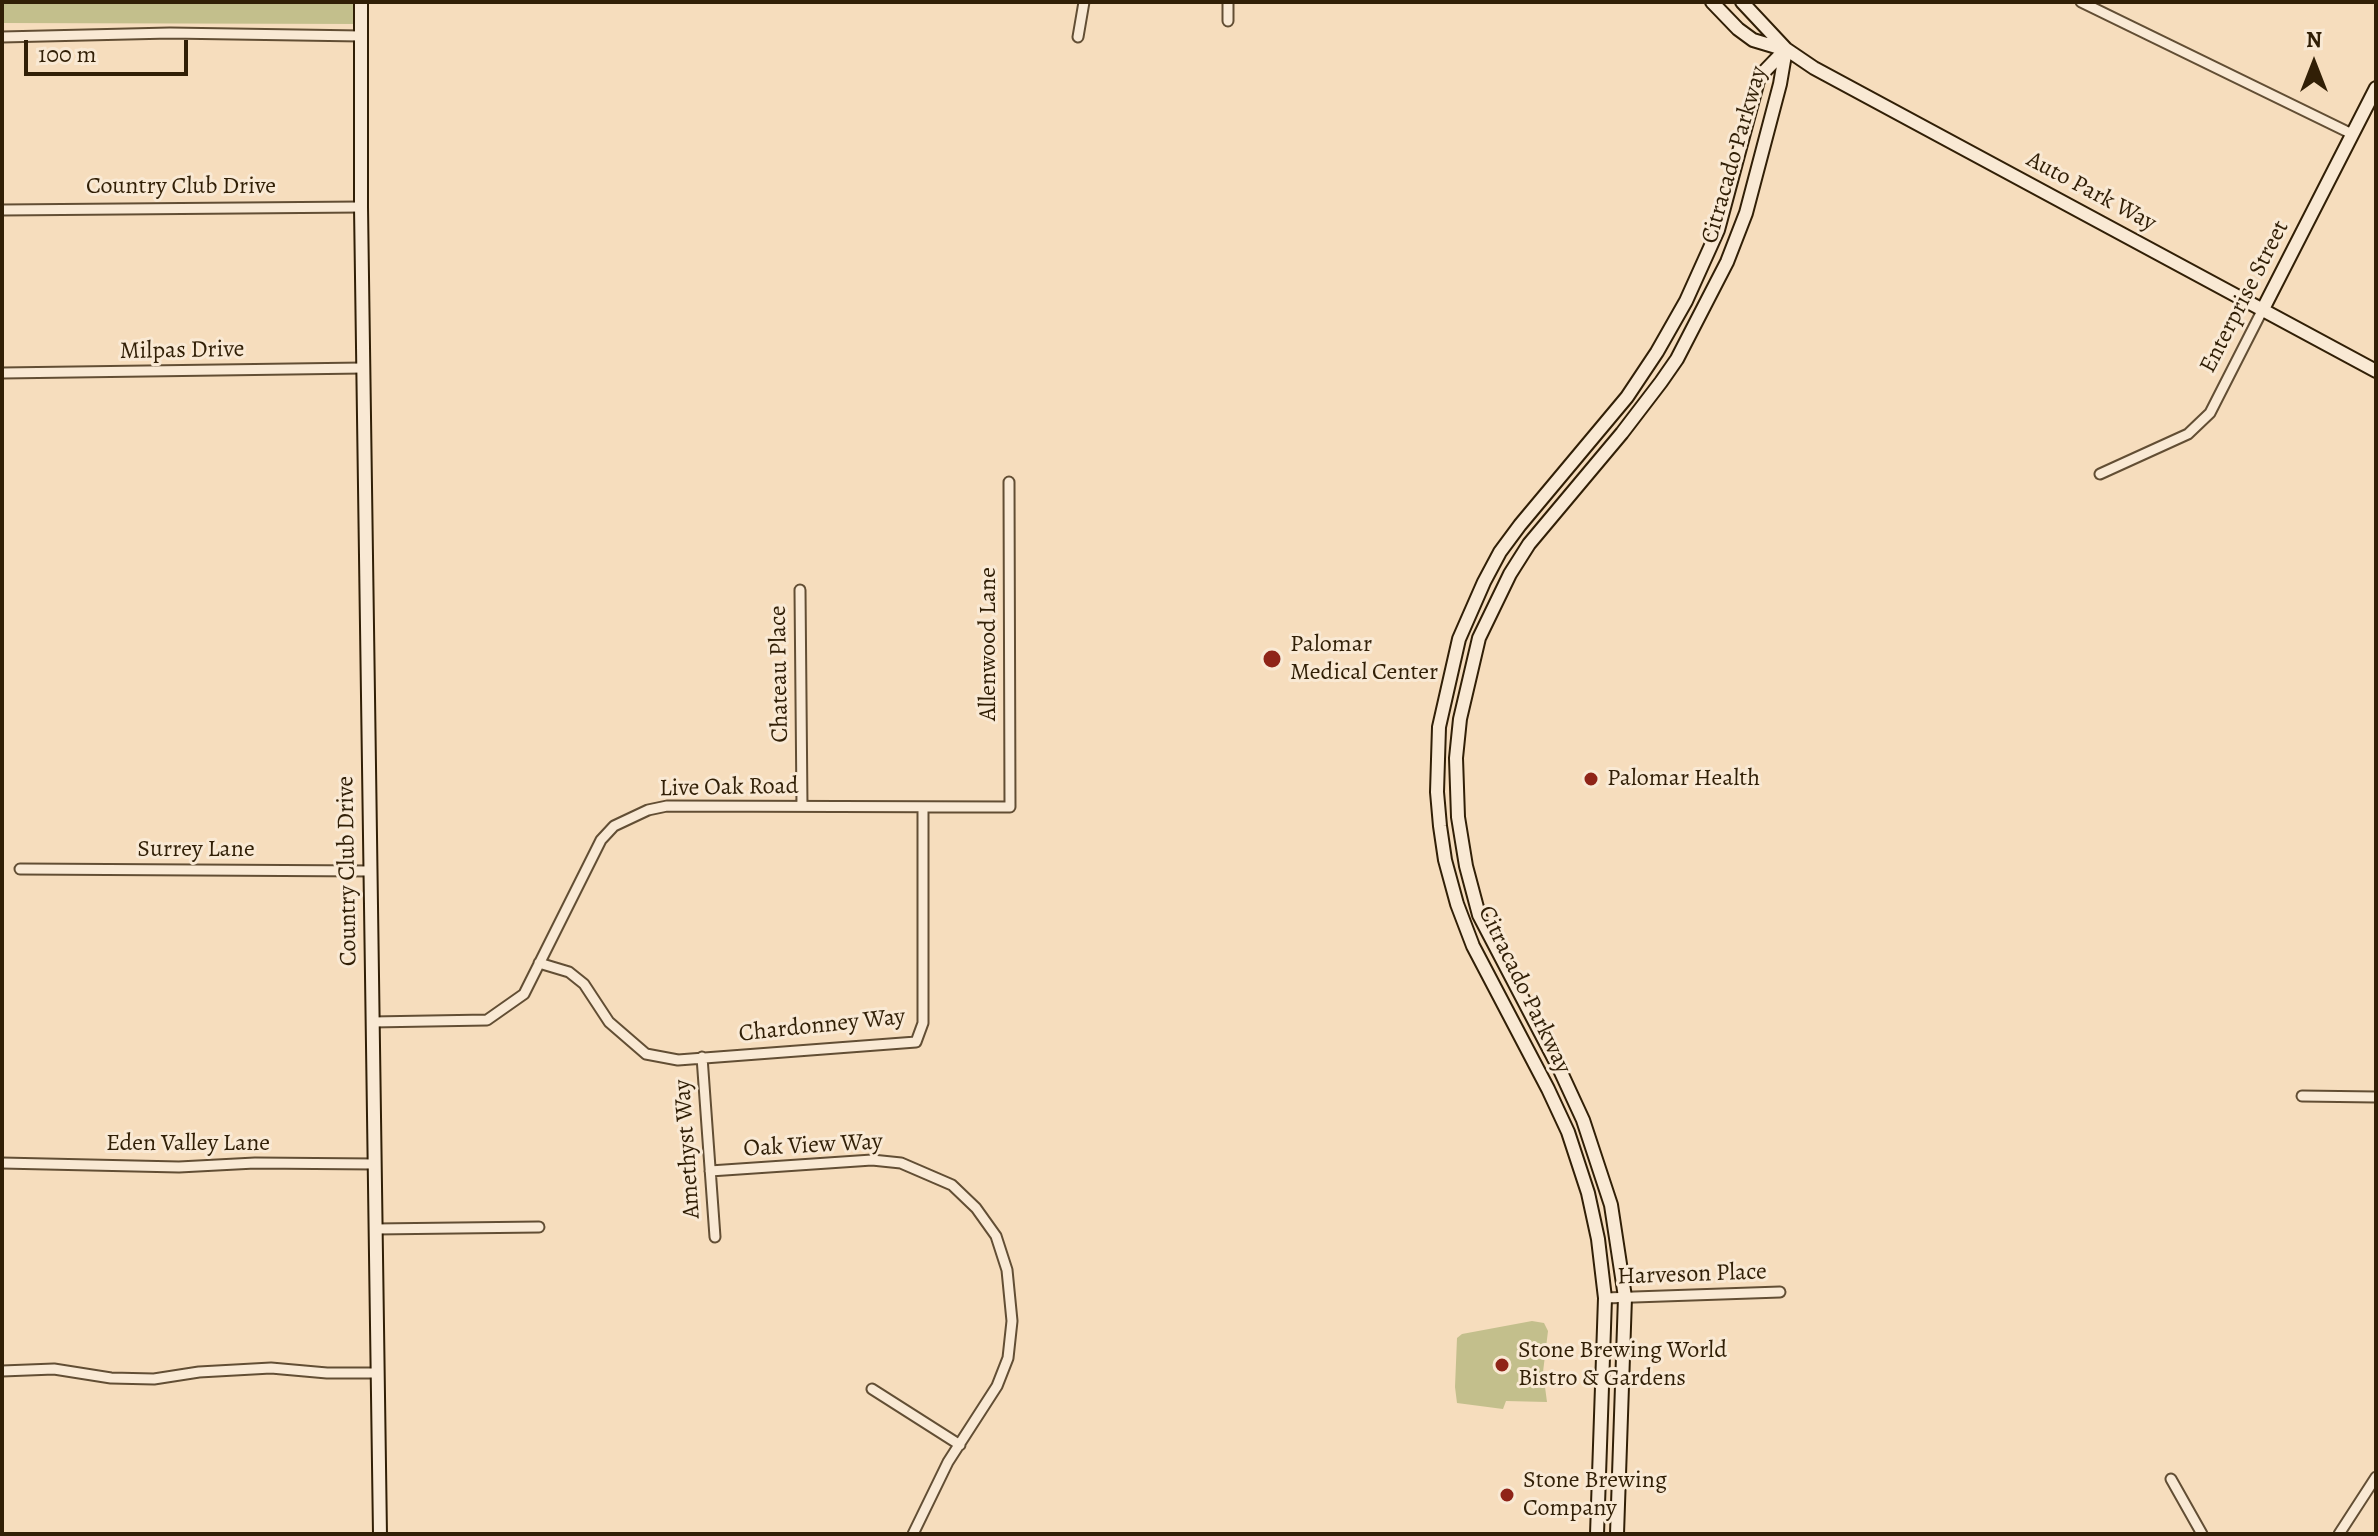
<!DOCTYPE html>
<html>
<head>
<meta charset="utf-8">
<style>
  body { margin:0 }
  #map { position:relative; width:2378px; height:1536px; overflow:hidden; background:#f6ddbd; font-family:Alegreya,serif }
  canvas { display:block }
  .frame { position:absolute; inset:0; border:4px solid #311f06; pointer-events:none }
  .north { position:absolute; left:2274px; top:24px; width:80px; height:80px; -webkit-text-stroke:6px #f9e9d4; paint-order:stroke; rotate:0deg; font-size:22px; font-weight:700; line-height:32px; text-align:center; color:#311f06 }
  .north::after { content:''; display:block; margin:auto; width:28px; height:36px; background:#311f06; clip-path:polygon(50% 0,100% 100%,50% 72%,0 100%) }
  .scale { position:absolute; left:24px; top:40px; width:164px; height:36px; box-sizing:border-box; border:4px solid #311f06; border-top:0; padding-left:10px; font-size:24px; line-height:28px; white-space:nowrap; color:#311f06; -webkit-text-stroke:6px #f9e9d4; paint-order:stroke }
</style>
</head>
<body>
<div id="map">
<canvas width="2378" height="1536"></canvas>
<div class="frame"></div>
<div class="north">N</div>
<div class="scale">100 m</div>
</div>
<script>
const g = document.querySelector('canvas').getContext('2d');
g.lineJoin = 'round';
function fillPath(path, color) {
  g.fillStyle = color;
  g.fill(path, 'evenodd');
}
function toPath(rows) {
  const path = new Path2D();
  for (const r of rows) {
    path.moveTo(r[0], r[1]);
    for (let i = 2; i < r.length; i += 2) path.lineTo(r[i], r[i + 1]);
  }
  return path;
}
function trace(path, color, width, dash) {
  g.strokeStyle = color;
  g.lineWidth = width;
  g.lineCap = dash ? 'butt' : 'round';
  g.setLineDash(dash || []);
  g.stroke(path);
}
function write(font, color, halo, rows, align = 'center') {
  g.font = font + ' Alegreya,serif';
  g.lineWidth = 6;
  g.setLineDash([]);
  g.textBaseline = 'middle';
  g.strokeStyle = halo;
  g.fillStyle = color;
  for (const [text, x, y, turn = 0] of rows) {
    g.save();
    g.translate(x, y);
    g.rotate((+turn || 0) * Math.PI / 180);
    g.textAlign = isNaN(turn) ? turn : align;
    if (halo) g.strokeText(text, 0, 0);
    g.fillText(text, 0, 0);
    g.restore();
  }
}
const green = toPath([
  [2,2,361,2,361,24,2,23],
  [1532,1321,1544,1323,1548,1331,1543,1372,1547,1402,1506,1401,1503,1409,1457,1403,1455,1387,1457,1338,1462,1334]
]);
const street = toPath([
  [2081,2,2352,134],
  [1228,21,1228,2],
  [2,37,170,33,361,36],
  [1078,37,1084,2],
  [2,210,361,207],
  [2,373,363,368],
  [2100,474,2188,434,2210,413,2263,309],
  [800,590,802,806],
  [20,869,371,871],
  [539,963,569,972,584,984,609,1022,646,1054,678,1060,916,1042,923,1023,923,807],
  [372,1022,487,1020,524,994,601,840,614,826,648,810,667,806,1010,807,1009,482],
  [702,1057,715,1237],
  [2302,1096,2376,1097],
  [2,1163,179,1167,255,1163,375,1164],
  [710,1171,872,1160,901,1163,952,1185,976,1208,996,1236,1007,1270,1012,1321,1008,1358,997,1386,948,1462,913,1534],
  [375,1229,539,1227],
  [1605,1298,1780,1292],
  [2,1371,54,1369,111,1378,154,1379,199,1372,271,1368,327,1373,376,1373],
  [872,1389,960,1445],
  [2171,1479,2202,1534],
  [2339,1534,2376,1477]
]);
const secondary = toPath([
  [361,2,361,207,380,1534],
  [1712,2,1738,29,1753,40,1783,49],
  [1742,2,1786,49,1814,68,2376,371],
  [2263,309,2376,88],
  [1597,1534,1605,1298,1598,1239,1588,1193,1568,1132,1548,1089,1473,946,1457,904,1445,860,1440,826,1437,792,1439,727,1459,639,1484,582,1500,552,1520,525,1627,397,1657,352,1686,301,1718,230,1759,77,1786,49],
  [1617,1534,1625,1297,1611,1205,1583,1120,1559,1068,1479,915,1466,866,1458,817,1456,758,1460,719,1479,638,1510,574,1529,544,1622,433,1661,382,1677,359,1727,262,1746,213,1780,84,1786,49]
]);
const markers = [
  [1272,659,10,"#8f2418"],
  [1591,779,8,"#8f2418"],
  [1502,1365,8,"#8f2418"],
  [1507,1495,8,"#8f2418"]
];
const streetNames = [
  ["Citracado Parkway",1735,155,-74],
  ["Country Club Drive",181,187],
  ["Auto Park Way",2091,192,28],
  ["Enterprise Street",2245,297,-63],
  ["Milpas Drive",182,351,-1],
  ["Allenwood Lane",989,644,-90],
  ["Chateau Place",780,674,-91],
  ["Live Oak Road",729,788,-1],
  ["Surrey Lane",196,850],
  ["Country Club Drive",348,871,-91],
  ["Citracado Parkway",1524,990,64],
  ["Chardonney Way",822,1026,-6],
  ["Eden Valley Lane",188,1144],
  ["Oak View Way",813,1146,-3],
  ["Amethyst Way",688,1149,-94],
  ["Harveson Place",1692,1275,-2]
];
const poiNames = [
  ["Palomar",1290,645],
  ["Medical Center",1290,673],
  ["Palomar Health",1607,779],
  ["Stone Brewing World",1518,1351],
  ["Bistro & Gardens",1518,1379],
  ["Stone Brewing",1523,1481],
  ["Company",1523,1509]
];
fillPath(green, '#c3bf8c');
trace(street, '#624e34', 13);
trace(secondary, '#311f06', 16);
trace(street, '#f9e9d4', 9);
trace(secondary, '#f9e9d4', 12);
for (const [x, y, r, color] of markers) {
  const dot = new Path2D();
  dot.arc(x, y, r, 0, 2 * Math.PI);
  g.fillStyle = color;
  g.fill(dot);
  trace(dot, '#f9e9d4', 3);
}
write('24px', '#311f06', '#f9e9d4', streetNames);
write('24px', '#311f06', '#f9e9d4', poiNames, 'left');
</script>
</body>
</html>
